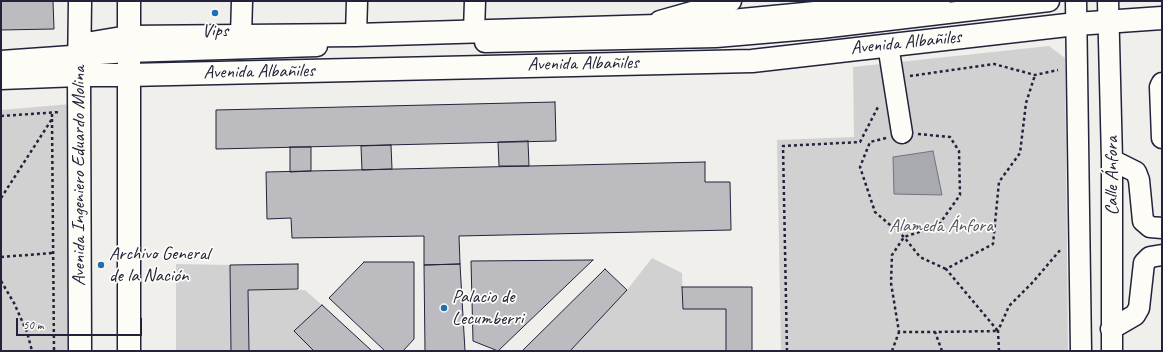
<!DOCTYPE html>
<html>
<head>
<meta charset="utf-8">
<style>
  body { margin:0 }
  #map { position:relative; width:1163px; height:352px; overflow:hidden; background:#f0efec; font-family:Caveat,sans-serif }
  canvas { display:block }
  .frame { position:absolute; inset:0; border:2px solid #22223b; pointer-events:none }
  .scale { position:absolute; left:16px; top:318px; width:126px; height:18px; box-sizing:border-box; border:2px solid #22223b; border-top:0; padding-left:5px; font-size:12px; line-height:14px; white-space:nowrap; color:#22223b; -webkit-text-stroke:3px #fdfcf7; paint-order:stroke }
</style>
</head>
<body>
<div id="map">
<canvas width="1163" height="352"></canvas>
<div class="frame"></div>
<div class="scale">50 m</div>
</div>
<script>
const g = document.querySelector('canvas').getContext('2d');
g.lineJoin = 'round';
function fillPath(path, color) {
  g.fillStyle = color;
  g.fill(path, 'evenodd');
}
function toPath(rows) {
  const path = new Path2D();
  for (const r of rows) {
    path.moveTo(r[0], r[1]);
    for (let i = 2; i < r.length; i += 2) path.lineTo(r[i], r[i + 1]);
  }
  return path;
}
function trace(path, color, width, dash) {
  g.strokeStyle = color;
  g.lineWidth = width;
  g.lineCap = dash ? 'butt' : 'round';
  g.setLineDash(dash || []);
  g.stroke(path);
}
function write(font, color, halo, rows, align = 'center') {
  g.font = font + ' Caveat,sans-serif';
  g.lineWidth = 3.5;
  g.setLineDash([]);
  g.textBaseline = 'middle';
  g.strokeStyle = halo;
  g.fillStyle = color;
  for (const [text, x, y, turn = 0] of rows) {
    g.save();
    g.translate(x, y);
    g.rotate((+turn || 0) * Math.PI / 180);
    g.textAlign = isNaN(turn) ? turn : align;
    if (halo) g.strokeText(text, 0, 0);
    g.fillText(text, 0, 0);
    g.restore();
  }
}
const green = toPath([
  [1049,46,1065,58,1068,351,781,351,777,140,854,137,853,67],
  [71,104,69,351,1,351,1,110],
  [652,258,682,273,683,309,726,309,726,351,570,351,627,290],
  [176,264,230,265,231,351,176,351],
  [248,290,305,290,322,305,295,332,314,351,249,351]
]);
const water = toPath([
  [933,151,942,195,894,194,893,157,933,151]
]);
const building = toPath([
  [1,1,53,1,54,29,1,30,1,1],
  [555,102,556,141,216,149,216,110,555,102],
  [528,141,529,166,499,166,498,142,528,141],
  [391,145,392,169,362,170,361,146,391,145],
  [290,147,311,147,311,171,290,172,290,147],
  [705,162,705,182,730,182,731,230,459,236,460,264,424,265,424,236,292,238,291,218,267,219,266,172,705,162],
  [593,260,498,351,473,341,471,261,593,260],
  [364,262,414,262,414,339,403,351,385,351,329,298,364,262],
  [298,264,298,289,248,290,249,351,231,351,230,265,298,264],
  [460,264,465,351,425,351,424,265,460,264],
  [605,269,627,290,570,351,522,351,605,269],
  [682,287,752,287,752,351,726,351,726,309,683,309,682,287],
  [322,305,372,351,314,351,294,331,322,305]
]);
const path = toPath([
  [910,76,994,64,1035,75,1058,70],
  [1,116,60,112],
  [52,119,54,351],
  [918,134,950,137,959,151,960,195,938,226,904,237,892,255,891,283,899,332,935,332],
  [886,138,870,142,860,167,875,212,904,237,920,257,946,269],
  [1,198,52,119,52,112],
  [1,257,53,253],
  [1,281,14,303,27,332,32,351],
  [787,351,783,146,860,142,879,105],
  [892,351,899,332],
  [942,351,935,332,998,331,946,269,993,244,999,182,1020,153,1026,103,1035,75],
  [999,351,998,331,1009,306,1033,282,1061,249]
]);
const minor = toPath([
  [1076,1,1081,351],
  [1108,1,1112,160,1112,351],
  [660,21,731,1],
  [474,31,475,1],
  [356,35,357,1],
  [241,36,242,1],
  [485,42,716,37,821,28,1049,1],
  [888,45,902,133],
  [1,61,128,52,317,46],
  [1162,83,1160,87,1162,138],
  [1112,160,1136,172,1139,180,1143,221,1150,227,1162,228],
  [1111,329,1135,315,1139,308,1144,263,1150,257,1162,255]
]);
const major = toPath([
  [80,1,79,75,80,351],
  [129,1,129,351],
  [80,45,128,37,356,35,690,25,939,1],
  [1,78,79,75,128,75,752,61,1076,24,1162,18]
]);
const markers = [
  [215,13,4,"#1f6fb2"],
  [101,265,4,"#1f6fb2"],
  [444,308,4,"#1f6fb2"]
];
const poiNames = [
  ["Vips",215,31,"center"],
  ["Archivo General",109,254],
  ["de la Nación",109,276],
  ["Palacio de",452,297],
  ["Lecumberri",452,319]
];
const streetNames = [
  ["Avenida Albañiles",906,43,-6],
  ["Avenida Albañiles",583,64,-1],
  ["Avenida Albañiles",259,72,-1],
  ["Avenida Ingeniero Eduardo Molina",79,176,-90],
  ["Calle Ánfora",1112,176,-90]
];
const parkNames = [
  ["Alameda Ánfora",941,226]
];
fillPath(green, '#d2d1d1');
fillPath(water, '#a9a9b0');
trace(water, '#737381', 1);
fillPath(building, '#bcbcc0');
trace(building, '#22223b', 1);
trace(minor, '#22223b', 23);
trace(major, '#22223b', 25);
trace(path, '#22223b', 2.5, [3, 3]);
trace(minor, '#fdfcf7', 20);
trace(major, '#fdfcf7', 22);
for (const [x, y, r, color] of markers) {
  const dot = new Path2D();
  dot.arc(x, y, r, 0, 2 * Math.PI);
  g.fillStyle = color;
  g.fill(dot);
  trace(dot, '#fdfcf7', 1.5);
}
write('19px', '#22223b', '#fdfcf7', poiNames, 'left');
write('19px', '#22223b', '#fdfcf7', streetNames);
write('19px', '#575768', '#fdfcf7', parkNames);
</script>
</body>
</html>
